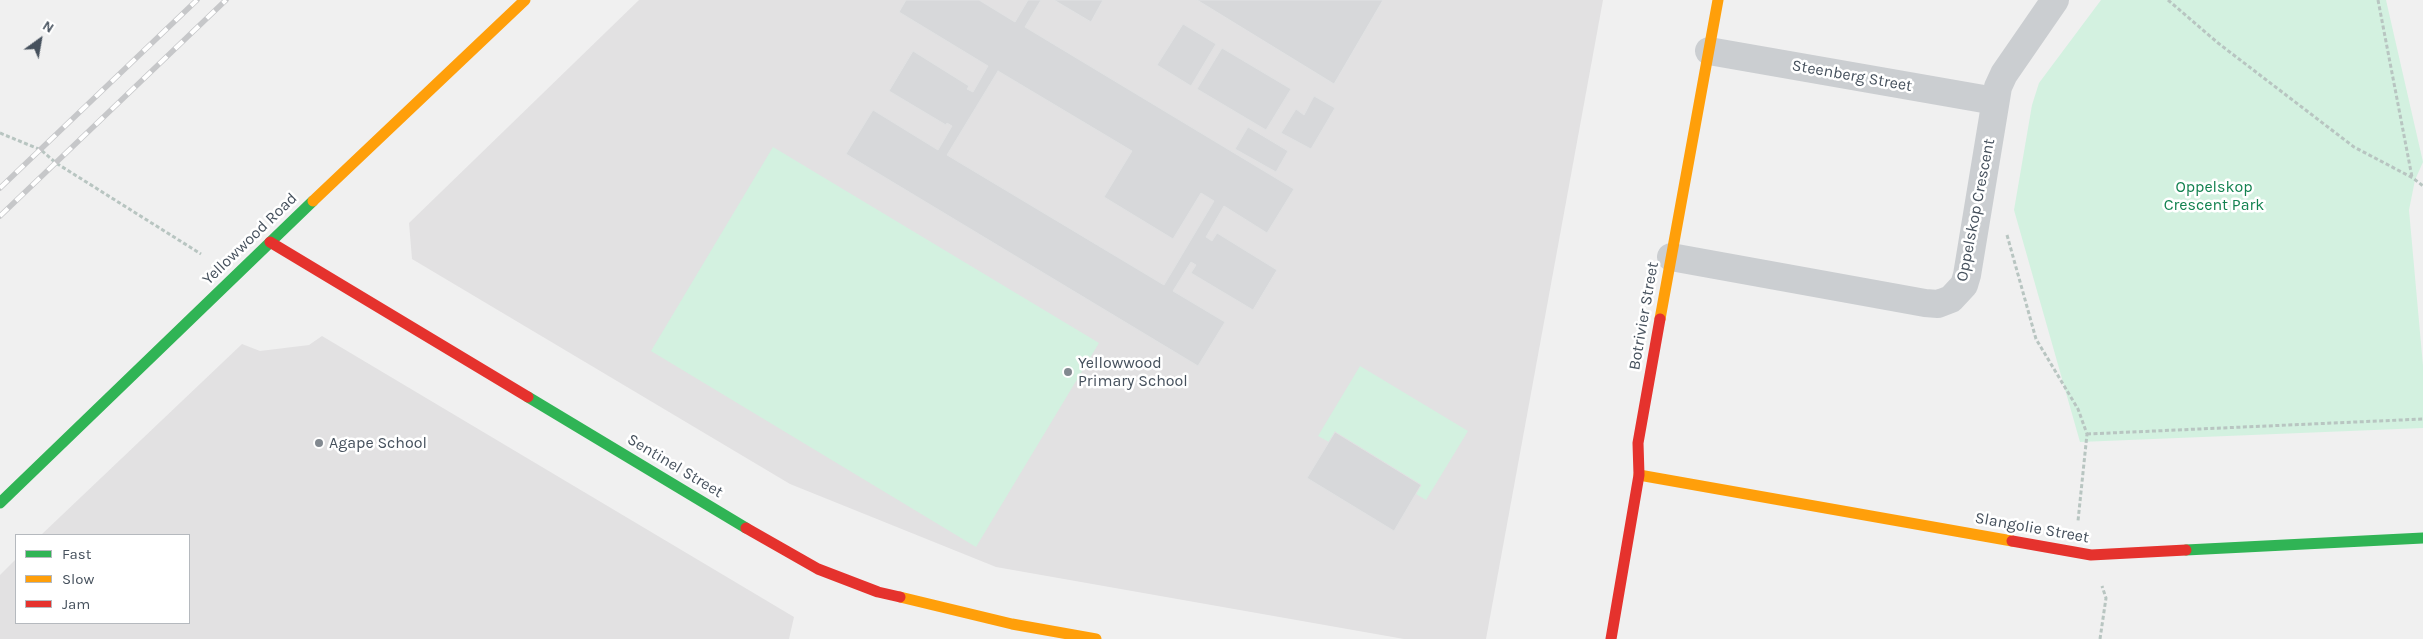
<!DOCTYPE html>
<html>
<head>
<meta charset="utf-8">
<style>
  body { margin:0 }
  #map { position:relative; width:2423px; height:639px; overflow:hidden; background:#f0f0f0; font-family:Karla,sans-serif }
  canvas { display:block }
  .legend { position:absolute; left:15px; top:534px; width:175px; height:90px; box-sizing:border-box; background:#fff; border:1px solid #b5b9be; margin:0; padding:6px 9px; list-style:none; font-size:15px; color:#46515d }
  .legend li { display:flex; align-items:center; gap:10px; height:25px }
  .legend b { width:25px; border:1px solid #b5b9be }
  .north { position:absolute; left:15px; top:15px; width:50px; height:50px; -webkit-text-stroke:4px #fff; paint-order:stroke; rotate:32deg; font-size:14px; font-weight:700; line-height:20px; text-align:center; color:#46515d }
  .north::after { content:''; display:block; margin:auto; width:18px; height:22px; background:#46515d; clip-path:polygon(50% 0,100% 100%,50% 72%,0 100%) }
</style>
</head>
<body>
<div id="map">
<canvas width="2423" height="639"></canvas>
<ul class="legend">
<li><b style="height:6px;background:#30b455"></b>Fast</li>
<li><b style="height:6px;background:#ff9f0a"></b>Slow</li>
<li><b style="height:6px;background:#e5322d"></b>Jam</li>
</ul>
<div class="north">N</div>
</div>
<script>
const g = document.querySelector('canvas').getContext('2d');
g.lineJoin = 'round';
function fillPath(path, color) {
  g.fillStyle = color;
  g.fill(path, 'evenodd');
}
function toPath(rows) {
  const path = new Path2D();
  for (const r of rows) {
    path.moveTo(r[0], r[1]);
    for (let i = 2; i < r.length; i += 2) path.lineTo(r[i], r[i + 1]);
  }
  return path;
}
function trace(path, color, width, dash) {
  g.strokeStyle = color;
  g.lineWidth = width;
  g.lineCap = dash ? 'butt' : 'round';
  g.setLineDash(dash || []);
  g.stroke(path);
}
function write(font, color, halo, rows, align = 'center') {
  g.font = font + ' Karla,sans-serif';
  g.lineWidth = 5;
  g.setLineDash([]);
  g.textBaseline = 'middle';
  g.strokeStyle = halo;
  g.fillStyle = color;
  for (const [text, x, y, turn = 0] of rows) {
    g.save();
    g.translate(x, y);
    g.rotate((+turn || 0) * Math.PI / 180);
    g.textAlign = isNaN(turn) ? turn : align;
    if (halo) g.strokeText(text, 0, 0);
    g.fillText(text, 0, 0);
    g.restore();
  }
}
const education = toPath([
  [639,0,1603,0,1486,639,1404,639,996,567,790,484,412,259,409,223],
  [322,336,794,617,789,639,0,639,0,575,16,559,16,623,189,623,189,535,41,535,242,344,260,351,309,345]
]);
const green = toPath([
  [2101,0,2386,0,2423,162,2415,180,2409,210,2423,366,2423,428,2080,442,2014,210,2032,105,2039,83],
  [773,147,1099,343,976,547,651,351],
  [1360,366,1468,431,1426,500,1416,494,1421,485,1335,432,1329,442,1318,436]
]);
const building = toPath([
  [906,0,979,0,1015,22,1028,0,1041,0,1025,27,1294,189,1267,233,1224,206,1206,237,1212,241,1217,233,1277,270,1253,310,1191,273,1196,265,1191,262,1173,291,1225,322,1198,366,846,154,873,110,938,150,952,126,947,123,946,125,889,91,913,51,969,86,967,89,973,92,988,66,899,12,906,0],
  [998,71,1132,151,1104,197,1173,239,1201,193,1214,201,1164,285,947,155,998,71],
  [1054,0,1103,0,1091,22,1054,0],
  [1197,0,1383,0,1334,84,1197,0],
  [1183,24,1216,44,1191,86,1157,65,1183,24],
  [1222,48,1291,89,1266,130,1197,89,1222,48],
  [1314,96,1335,108,1311,149,1281,133,1296,109,1304,115,1314,96],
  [1248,127,1288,151,1276,172,1235,149,1248,127],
  [1335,432,1421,485,1394,531,1307,478,1335,432]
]);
const path = toPath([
  [2168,0,2218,43,2354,147,2413,178,2423,186],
  [2378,0,2412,177],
  [0,133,41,150,56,163,201,254],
  [2007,235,2036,339,2078,409,2087,434,2078,521],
  [2087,434,2423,419],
  [2100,639,2106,598,2102,586]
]);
const street = toPath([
  [1709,51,1995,101],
  [1671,257,1925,303,1938,304,1951,299,1964,285,1967,275,1998,87,2004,74,2055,0]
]);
const fast = toPath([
  [528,397,746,528],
  [0,503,313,201],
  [2186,550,2423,538]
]);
const slow = toPath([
  [313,201,525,0],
  [1660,319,1718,0],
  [1639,475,2012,541],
  [900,597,1012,624,1096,639]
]);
const jam = toPath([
  [270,242,528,397],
  [746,528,818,569,878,592,900,597],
  [2012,541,2091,555,2186,550],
  [1611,639,1639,475,1638,443,1660,319]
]);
const rail = toPath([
  [0,188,197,0],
  [0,216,226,0]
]);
const markers = [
  [1068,372,5,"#828990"],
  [319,443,5,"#828990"]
];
const streetNames = [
  ["Steenberg Street",1852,76,10],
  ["Oppelskop Crescent",1976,210,-79],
  ["Yellowwood Road",250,239,-44],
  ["Botrivier Street",1644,316,-80],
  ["Sentinel Street",675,466,31],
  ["Slangolie Street",2032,528,10]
];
const parkNames = [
  ["Oppelskop",2214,187],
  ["Crescent Park",2214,205]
];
const poiNames = [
  ["Yellowwood",1078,363],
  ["Primary School",1078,381],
  ["Agape School",329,443]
];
fillPath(education, '#e2e1e2');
fillPath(green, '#d3f1e0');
fillPath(building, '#d7d8da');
trace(building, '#e1e2e3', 1);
trace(path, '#b8c5c1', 3, [4, 2.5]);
trace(street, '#cbced1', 28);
trace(fast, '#30b455', 11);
trace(slow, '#ff9f0a', 11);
trace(jam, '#e5322d', 11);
trace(rail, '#c6c7c9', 5.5);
trace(rail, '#fff', 4, [11]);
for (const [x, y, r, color] of markers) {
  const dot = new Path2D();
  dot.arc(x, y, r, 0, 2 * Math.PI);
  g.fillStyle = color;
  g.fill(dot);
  trace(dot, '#fff', 2);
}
write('16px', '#46515d', '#fff', streetNames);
write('16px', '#138250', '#fff', parkNames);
write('16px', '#46515d', '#fff', poiNames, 'left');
</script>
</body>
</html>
